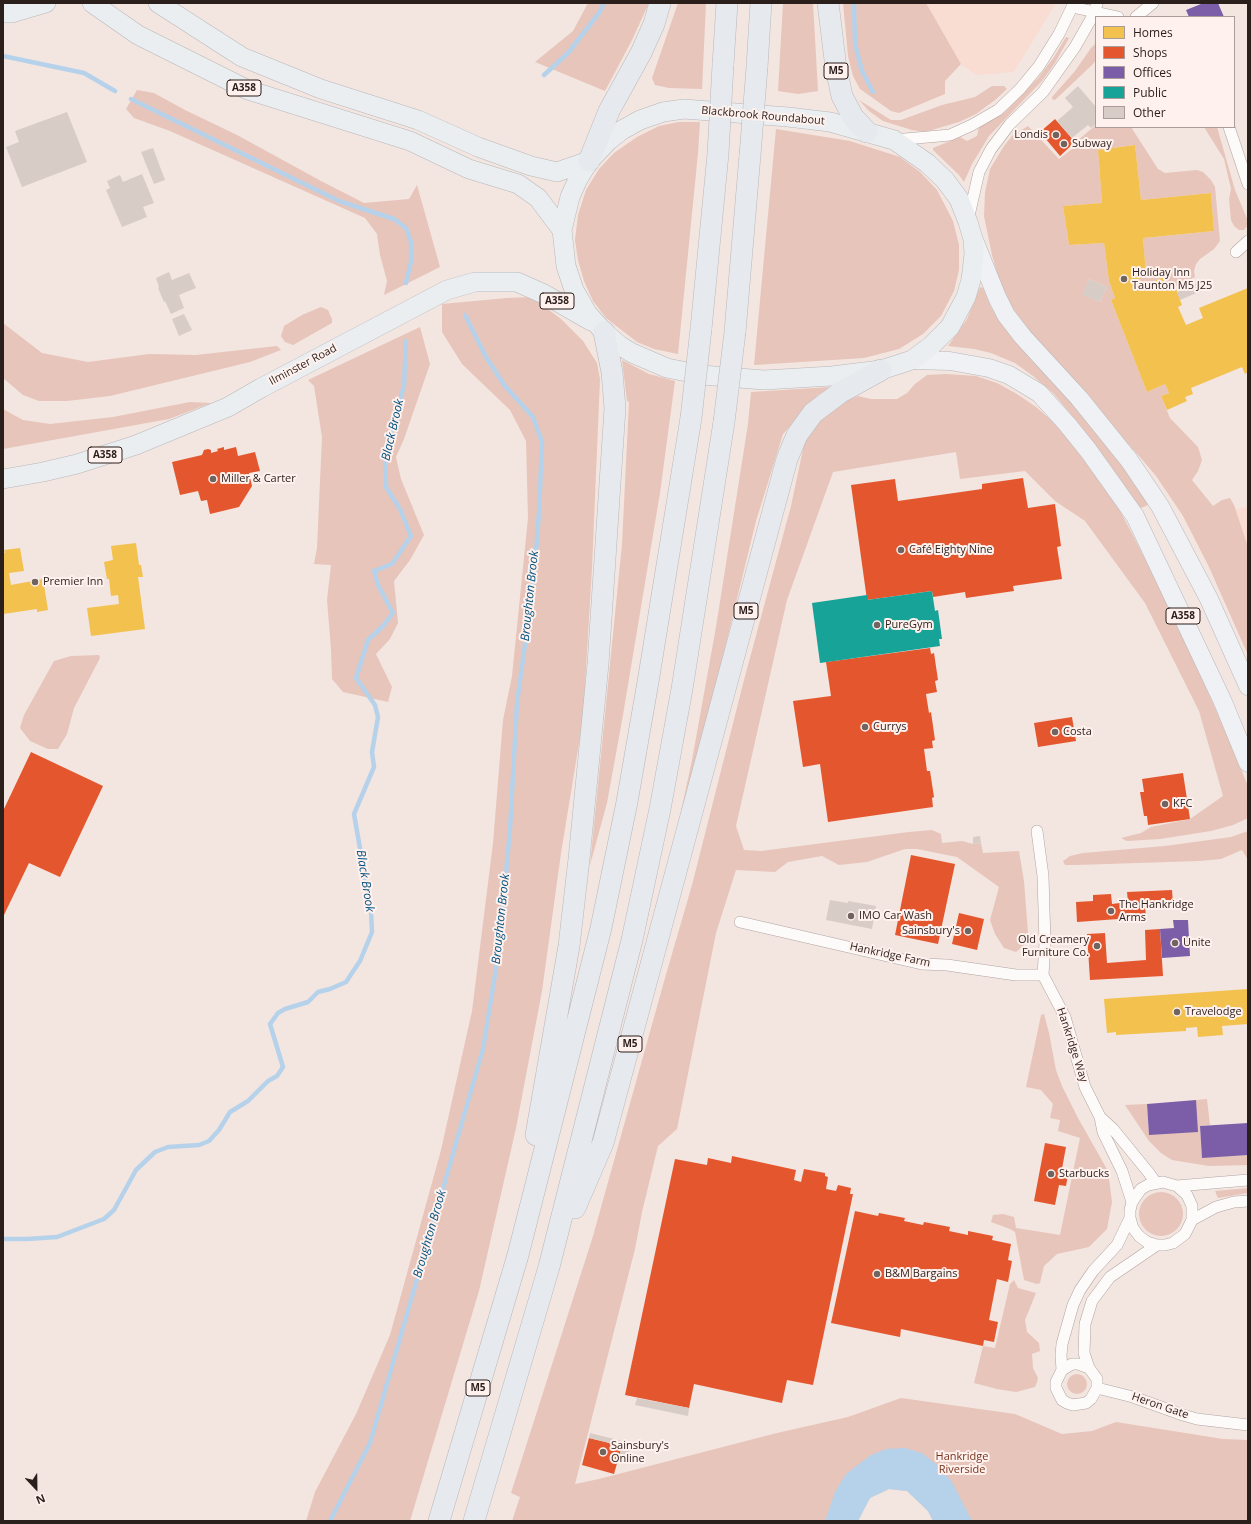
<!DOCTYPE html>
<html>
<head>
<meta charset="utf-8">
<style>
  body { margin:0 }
  #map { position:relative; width:1251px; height:1524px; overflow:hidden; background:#f3e5e0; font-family:"Open Sans",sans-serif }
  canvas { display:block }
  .frame { position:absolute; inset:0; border:4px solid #2a1f1b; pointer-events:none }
  .legend { position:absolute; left:1095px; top:16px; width:140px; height:112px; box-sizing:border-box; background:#fff1ed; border:1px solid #aa9d99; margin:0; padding:5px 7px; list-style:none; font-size:12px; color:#2a1f1b }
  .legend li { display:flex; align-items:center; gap:8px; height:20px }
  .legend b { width:20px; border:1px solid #aa9d99 }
  .north { position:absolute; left:16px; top:1468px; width:40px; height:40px; -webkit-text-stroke:3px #fff1ed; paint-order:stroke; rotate:158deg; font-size:11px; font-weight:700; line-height:16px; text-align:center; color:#2a1f1b }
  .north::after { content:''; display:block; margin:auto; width:14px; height:18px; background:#2a1f1b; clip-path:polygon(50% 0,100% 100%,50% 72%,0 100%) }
</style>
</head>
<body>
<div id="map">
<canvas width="1251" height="1524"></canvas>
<div class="frame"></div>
<ul class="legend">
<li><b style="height:11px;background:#f2c14e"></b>Homes</li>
<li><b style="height:11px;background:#e4572e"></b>Shops</li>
<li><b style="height:11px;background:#7b5ea7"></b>Offices</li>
<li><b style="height:11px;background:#17a398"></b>Public</li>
<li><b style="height:11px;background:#d8ccc7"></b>Other</li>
</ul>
<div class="north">N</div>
</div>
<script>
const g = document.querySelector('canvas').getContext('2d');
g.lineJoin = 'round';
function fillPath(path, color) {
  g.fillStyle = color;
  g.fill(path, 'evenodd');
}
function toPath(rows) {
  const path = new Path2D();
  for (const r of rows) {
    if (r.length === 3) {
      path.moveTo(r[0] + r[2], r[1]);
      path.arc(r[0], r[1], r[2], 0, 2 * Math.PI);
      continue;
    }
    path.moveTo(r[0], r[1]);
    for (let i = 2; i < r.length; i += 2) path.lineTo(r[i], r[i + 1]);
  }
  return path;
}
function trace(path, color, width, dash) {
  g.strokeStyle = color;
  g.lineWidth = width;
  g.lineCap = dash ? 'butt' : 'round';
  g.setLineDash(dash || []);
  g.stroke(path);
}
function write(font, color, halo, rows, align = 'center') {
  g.font = font + ' "Open Sans",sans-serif';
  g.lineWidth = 4;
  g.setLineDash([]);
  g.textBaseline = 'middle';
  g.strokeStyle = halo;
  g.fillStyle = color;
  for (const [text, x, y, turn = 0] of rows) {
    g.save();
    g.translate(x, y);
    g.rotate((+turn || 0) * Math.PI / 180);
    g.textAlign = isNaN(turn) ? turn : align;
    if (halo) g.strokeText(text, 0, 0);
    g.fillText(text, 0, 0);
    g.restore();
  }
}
const built = toPath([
  [926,3,1056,3,1014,72,976,75,961,64],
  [1248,506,1248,558,1235,510]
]);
const green = toPath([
  [588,3,649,3,632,40,605,91,535,62,573,31],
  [678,3,706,3,702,89,669,88,655,85,652,78],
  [783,3,813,3,818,91,798,94,778,91],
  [843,3,926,3,961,64,945,81,945,94,899,113,891,111,860,89,853,76,848,56],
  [1066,37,1069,38,1055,63,1042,81,989,136,972,164,964,182,959,175,933,150,933,148,960,137,967,141,977,136,979,127,1005,112,1038,78,1054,57],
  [1096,43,1096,60,1093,64,1055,100,1052,99,1052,97,1075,71,1091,48],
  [992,86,1004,86,1007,89,995,100,976,114,959,122,925,132,912,130,883,121,869,111,859,100,891,120,901,120,942,105,975,97],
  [137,90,154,93,185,110,237,135,321,181,364,203,409,199,417,185,440,267,384,295,387,281,380,255,377,234,365,218,170,131,134,118,126,109],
  [679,122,700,122,698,153,678,354,654,349,637,342,606,318,593,301,584,281,578,260,575,240,578,215,586,190,599,169,614,153,637,137,659,126],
  [1096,125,1096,127,1131,127,1158,169,1165,173,1197,170,1203,172,1211,180,1215,187,1220,241,1214,249,1200,259,1196,264,1194,271,1195,277,1169,289,1164,277,1142,286,1139,275,1146,274,1143,238,1214,231,1211,193,1141,200,1135,145,1098,150,1102,203,1063,206,1069,245,1104,243,1109,281,1115,298,1111,300,1147,392,1165,384,1169,393,1161,396,1170,418,1198,447,1202,460,1198,471,1192,480,1213,506,1222,500,1230,498,1234,505,1248,547,1248,655,1209,567,1183,516,1156,476,1140,457,1125,441,1074,379,1031,333,1014,311,1001,287,992,255,984,216,985,192,990,169,1004,146,1012,136,1028,126,1059,159,1080,143,1078,140],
  [1089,279,1107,287,1100,302,1083,295],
  [1204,127,1217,127,1235,190,1248,221,1248,225,1244,230,1239,230,1234,226,1231,220,1229,199,1231,189,1224,159],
  [776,129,850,141,900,157,920,172,937,190,953,221,959,245,959,270,954,291,941,316,923,334,899,349,864,358,754,365],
  [980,287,983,288,991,307,999,320,1107,442,1149,504,1144,507,1139,508,1138,506,1117,475,1083,429,1054,394,1033,376,1015,363,991,353,974,349,948,346,967,319],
  [532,297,561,319,583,341,597,363,600,379,592,568,583,719,561,853,542,991,516,1128,479,1291,410,1521,306,1521,315,1492,356,1414,390,1335,441,1150,472,1011,493,843,503,720,512,676,528,518,526,441,510,410,462,364,442,332,442,304,507,298],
  [321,307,328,310,332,319,332,323,293,345,285,342,281,336,284,326,302,315],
  [3,323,42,353,88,362,149,354,196,355,277,346,281,350,250,362,110,396,67,401,39,401,23,395,3,378],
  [420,327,430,364,404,439,396,457,401,479,424,535,410,560,394,581,398,623,390,639,376,654,392,687,388,702,343,692,332,679,331,649,327,600,331,565,314,564,317,548,322,437,314,386,308,380],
  [622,360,649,374,675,381,660,493,623,715,607,803,590,865,622,544,629,402,627,401],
  [946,374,976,376,997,383,1017,394,1036,407,1058,426,1115,501,1168,603,1225,730,1248,786,1248,818,1233,825,1211,831,1160,839,1127,841,1121,838,1141,833,1151,827,1190,819,1223,796,1199,711,1145,603,1085,521,1055,501,1025,471,960,479,956,452,833,472,787,600,736,826,744,850,761,851,909,832,932,830,941,834,942,843,962,841,973,844,981,843,983,853,1019,851,1024,881,1028,933,1024,945,1016,952,1004,948,995,934,990,920,999,887,957,857,917,849,905,849,867,862,839,865,822,856,788,862,775,872,736,870,716,933,677,1129,658,1146,642,1212,635,1249,575,1484,599,1479,777,1433,848,1417,901,1398,1015,1414,1062,1434,1092,1431,1116,1422,1223,1439,1248,1440,1248,1521,933,1521,928,1511,907,1491,889,1489,870,1498,858,1521,512,1521,520,1497,511,1493,593,1236,665,978,692,885,744,680,791,506,805,440,823,418,844,402,858,396,871,399,897,399,907,393,915,384,927,375],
  [831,387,818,395,783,434,756,521,703,738,680,816,692,760,716,627,748,424,751,392],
  [190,402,211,403,169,419,3,449,3,409,23,420,50,424,113,417],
  [99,655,100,658,74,708,67,734,58,749,48,749,30,741,20,728,24,715,54,661,71,656],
  [1248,831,1248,860,1242,850,1221,859,1199,861,1076,865,1065,865,1063,861,1070,856,1083,853,1165,846,1231,837],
  [1044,1014,1049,1033,1056,1070,1062,1086,1078,1118,1108,1171,1112,1202,1107,1229,1089,1247,1057,1254,1044,1266,1040,1283,1037,1284,1024,1280,1015,1232,1010,1229,991,1222,993,1215,1003,1214,1014,1217,1016,1228,1060,1235,1080,1138,1058,1131,1060,1120,1050,1118,1053,1104,1041,1090,1026,1087,1041,1015],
  [1207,1099,1210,1125,1200,1126,1202,1157,1248,1155,1248,1165,1209,1166,1172,1160,1161,1153,1149,1141,1125,1105,1147,1104,1149,1135,1196,1100],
  [1248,1188,1248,1193,1218,1198,1215,1191],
  [1161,1214,22],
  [1014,1280,1018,1288,1036,1293,1025,1320,1027,1332,1039,1343,1040,1351,1032,1354,1033,1368,1038,1378,1037,1382,1035,1387,1016,1392,997,1389,974,1383,983,1346,995,1348,1010,1284],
  [1077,1384,10]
]);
const water = toPath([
  [905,1448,922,1453,937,1465,952,1482,972,1521,933,1521,928,1511,907,1491,889,1489,870,1498,858,1521,825,1521,835,1492,846,1474,871,1455,886,1449]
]);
const homes = toPath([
  [1135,145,1141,200,1211,193,1214,231,1143,238,1146,274,1139,275,1142,286,1164,277,1169,289,1175,286,1182,305,1178,307,1186,325,1203,318,1199,308,1248,288,1248,372,1245,374,1242,367,1191,388,1193,394,1185,397,1187,401,1167,410,1161,396,1169,393,1165,384,1147,392,1111,300,1115,298,1109,281,1104,243,1069,245,1063,206,1102,203,1098,150],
  [136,543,139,565,141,565,143,577,138,577,145,629,91,636,87,608,119,604,118,595,111,596,109,579,107,579,104,562,113,560,111,546],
  [20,548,24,571,9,573,11,585,43,579,48,610,37,612,37,609,3,614,3,553,5,553,4,550],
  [1248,989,1248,1024,1222,1026,1223,1035,1198,1037,1197,1027,1186,1028,1186,1031,1116,1035,1116,1032,1107,1033,1104,999]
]);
const shops = toPath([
  [1055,119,1075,142,1060,156,1040,132],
  [224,447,224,450,236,447,238,456,255,452,260,471,249,473,252,486,239,507,210,514,207,500,201,501,198,491,180,495,172,462,202,455,204,450,208,449,211,450,211,453,218,451,217,449],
  [1023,478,1028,508,1055,504,1061,546,1057,547,1062,579,1013,586,1014,591,966,598,965,592,933,597,932,591,867,600,851,485,895,479,898,501,982,489,982,484],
  [930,648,931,654,934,653,938,680,935,681,937,692,926,694,929,713,931,712,935,740,932,741,933,748,924,749,927,771,930,771,934,797,932,798,933,807,828,822,820,764,803,767,793,701,831,696,826,662],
  [1072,717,1076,741,1038,747,1034,723],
  [31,752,103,786,60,877,29,863,3,917,3,811],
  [1183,773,1190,819,1148,825,1147,816,1144,816,1140,792,1144,792,1142,779],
  [911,855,955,864,938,944,895,935],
  [1172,890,1173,903,1145,905,1146,917,1077,922,1076,902,1093,901,1093,895,1111,894,1112,904,1128,902,1127,892],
  [959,913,984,919,977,950,952,944],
  [1160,929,1163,976,1090,980,1087,934,1105,933,1107,963,1146,960,1145,930],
  [1045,1143,1066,1147,1061,1174,1068,1175,1066,1186,1059,1185,1055,1205,1034,1201],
  [732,1156,796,1170,794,1180,801,1182,804,1169,825,1173,825,1176,828,1177,826,1189,836,1191,838,1185,851,1188,850,1194,853,1194,813,1385,787,1380,782,1403,694,1384,689,1408,625,1395,675,1159,707,1165,708,1158,731,1163],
  [855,1211,878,1216,879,1213,905,1218,904,1221,923,1225,924,1222,950,1227,949,1231,968,1235,968,1231,993,1236,992,1240,1011,1244,1008,1260,1012,1261,1008,1282,997,1279,989,1320,998,1322,994,1342,984,1340,983,1346,901,1329,900,1337,831,1323],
  [589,1438,622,1446,614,1474,582,1465]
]);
const offices = toPath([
  [1201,3,1218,3,1224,17,1189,17,1186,10,1201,4],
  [1173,920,1188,920,1190,956,1162,958,1160,929,1174,928],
  [1196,1100,1198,1132,1149,1135,1147,1104],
  [1248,1123,1248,1155,1202,1158,1200,1126]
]);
const public = toPath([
  [932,591,935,611,938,610,942,639,939,639,940,646,820,663,812,603,867,595,867,600]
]);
const stream = toPath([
  [854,3,855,44,862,71,873,92],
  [3,56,84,73,115,91],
  [544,75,568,53,599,13,604,3],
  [131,99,339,201,394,219,406,228,411,242,411,262,406,283],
  [3,1239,27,1239,57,1237,104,1219,114,1210,136,1170,155,1152,168,1147,199,1145,209,1141,219,1130,230,1112,248,1101,268,1081,277,1076,283,1067,270,1024,278,1013,285,1009,308,1002,318,992,330,989,346,982,360,961,372,932,371,911,354,814,374,767,372,752,378,717,375,705,356,678,368,640,383,626,393,613,378,585,374,571,392,564,411,536,400,509,386,487,385,459,404,385,406,341],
  [330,1521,370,1443,483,1049,499,950,510,829,517,703,534,578,539,513,542,442,533,417,505,386,486,357,465,315]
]);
const building = toPath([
  [1078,86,1096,107,1096,124,1091,128,1088,125,1072,138,1057,121,1073,107,1065,98],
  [67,112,87,162,22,187,6,147,19,142,15,131],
  [153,148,165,180,154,184,141,152],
  [142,174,154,203,143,207,147,217,122,227,106,190,110,188,107,181,120,175,123,182],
  [169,272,172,280,189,273,196,288,179,295,184,308,171,314,165,301,164,302,158,288,159,287,156,278],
  [1089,279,1107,287,1100,302,1082,295],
  [1197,283,1201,291,1180,300,1177,292],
  [184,314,192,330,179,336,172,319],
  [980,836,981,843,973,844,973,837],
  [830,900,848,903,848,901,876,906,872,929,826,920],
  [637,1398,689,1408,688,1416,635,1405],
  [590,1433,622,1441,623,1440,627,1441,630,1455,619,1457,622,1446,589,1438]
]);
const minor = toPath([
  [1072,7,1118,17],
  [1136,17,1153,3],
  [1229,127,1248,184],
  [894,140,950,135,972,125,998,110,1020,89,1039,66,1059,34,1074,3],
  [968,220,979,172,991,149,1010,124,1043,92,1075,47,1095,12,1097,3],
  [1236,252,1248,241],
  [1037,831,1043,876,1044,910,1045,943,1043,975,1065,1017,1085,1087,1100,1117,1103,1132,1122,1171,1132,1202],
  [740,922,922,964,947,965,1016,975,1043,975],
  [1100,1117,1113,1129,1149,1173,1156,1183],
  [1177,1186,1248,1180],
  [1192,1220,1192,1206,1187,1195,1177,1186,1163,1182,1148,1185,1141,1189,1132,1202,1130,1210,1130,1218,1133,1228,1139,1236,1147,1242,1157,1245,1165,1245,1173,1243,1185,1234,1192,1220,1216,1207,1234,1202,1248,1201],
  [1089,1368,1078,1364,1072,1364,1062,1370,1056,1382,1056,1388,1062,1400,1067,1403,1073,1405,1086,1403,1091,1399,1097,1388,1097,1379,1089,1368,1084,1353,1085,1324,1092,1301,1110,1277,1157,1245],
  [1062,1370,1061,1355,1062,1344,1073,1305,1080,1290,1093,1271,1117,1245,1130,1218],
  [1097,1388,1133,1397,1183,1415,1197,1419,1248,1425]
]);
const primary = toPath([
  [974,240,997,297,1006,315,1023,337,1079,398,1129,460,1160,506,1209,599,1248,686],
  [912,360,950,361,989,368,1009,375,1039,393,1067,424,1088,450,1135,516,1223,702,1248,763]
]);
const trunk = toPath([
  [92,3,138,35,248,90,410,141,469,169,518,184,538,198,562,230],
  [158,3,242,57,321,89,418,120,478,147,531,166,557,172,589,161],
  [3,13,12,13,46,3],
  [684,109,788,117,830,122,894,140,927,163,945,180,959,199,968,222,973,239,974,254,971,280,966,297,950,327,931,346,912,360,881,370,832,376,764,380,702,375,667,368,632,353,619,345,604,332,587,313,574,290,566,266,562,230,570,197,578,179,589,161,608,141,622,130,640,120,663,112,684,109],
  [3,479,43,472,77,464,136,445,228,407,261,388,447,290,475,282,517,282,544,294,591,321]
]);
const motorway = toPath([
  [828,3,836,68,842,96,853,117,867,132],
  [723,65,727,3],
  [757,67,761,3],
  [589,161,609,111,641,53,654,24,660,3],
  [701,329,718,154],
  [735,332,750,155],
  [536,1135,569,946,579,859,598,664,615,408,612,372,604,332],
  [575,1208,603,1143,787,459,797,435,813,413,841,392,881,370],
  [439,1521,518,1255,601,928,627,802,648,682,691,418],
  [474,1521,549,1267,632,940,660,809,682,689,724,422]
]);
const motorwayBridge = toPath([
  [718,154,723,65],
  [750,155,757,67],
  [691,418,701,329],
  [724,422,735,332]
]);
const markers = [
  [1056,135,4,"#706460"],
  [1064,144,4,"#706460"],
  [1124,279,4,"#706460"],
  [213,479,4,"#706460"],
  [901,550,4,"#706460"],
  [35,582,4,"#706460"],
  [877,625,4,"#706460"],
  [865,727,4,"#706460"],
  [1055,732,4,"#706460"],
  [1165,804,4,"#706460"],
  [1111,911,4,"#706460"],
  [851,916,4,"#706460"],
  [968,931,4,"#706460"],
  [1175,943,4,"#706460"],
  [1097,946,4,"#706460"],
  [1177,1012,4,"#706460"],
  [1051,1174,4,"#706460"],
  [877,1274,4,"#706460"],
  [603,1452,4,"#706460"]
];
const shields = [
  [836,71,24],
  [244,88,34],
  [557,301,34],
  [105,455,34],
  [746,611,24],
  [1183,616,34],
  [630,1044,24],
  [478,1388,24]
];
const shieldNames = [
  ["M5",836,71],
  ["A358",244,88],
  ["A358",557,301],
  ["A358",105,455],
  ["M5",746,611],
  ["A358",1183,616],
  ["M5",630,1044],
  ["M5",478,1388]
];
const streetNames = [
  ["Blackbrook Roundabout",763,116,5],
  ["Ilminster Road",303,365,-28],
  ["Hankridge Farm",890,955,12],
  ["Hankridge Way",1072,1045,72],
  ["Heron Gate",1160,1406,19]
];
const poiNames = [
  ["Londis",1048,135,"right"],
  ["Subway",1072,144],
  ["Holiday Inn",1132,273],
  ["Taunton M5 J25",1132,286],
  ["Miller & Carter",221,479],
  ["Café Eighty Nine",909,550],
  ["Premier Inn",43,582],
  ["PureGym",885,625],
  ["Currys",873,727],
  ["Costa",1063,732],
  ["KFC",1173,804],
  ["The Hankridge",1119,905],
  ["Arms",1119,918],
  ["IMO Car Wash",859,916],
  ["Sainsbury's",960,931,"right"],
  ["Old Creamery",1089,940,"right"],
  ["Furniture Co.",1089,953,"right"],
  ["Unite",1183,943],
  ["Travelodge",1185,1012],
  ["Starbucks",1059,1174],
  ["B&M Bargains",885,1274],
  ["Sainsbury's",611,1446],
  ["Online",611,1459]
];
const parkNames = [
  ["Hankridge",962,1457],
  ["Riverside",962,1470]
];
const waterNames = [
  ["Black Brook",393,430,-77],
  ["Broughton Brook",530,596,-84],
  ["Black Brook",365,881,81],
  ["Broughton Brook",501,919,-84],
  ["Broughton Brook",430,1234,-74]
];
fillPath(built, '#f9dcd2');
fillPath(green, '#e7c5ba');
fillPath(water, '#b6d2eb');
fillPath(homes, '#f2c14e');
fillPath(shops, '#e4572e');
fillPath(offices, '#7b5ea7');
fillPath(public, '#17a398');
trace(stream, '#b6d2eb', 4.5);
fillPath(building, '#d8ccc7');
trace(minor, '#b0a4a0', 12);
trace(primary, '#b8b7ba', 19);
trace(trunk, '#b8b7ba', 20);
trace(motorway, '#b8b7ba', 22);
trace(minor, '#fdfbfa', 11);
trace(primary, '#eff1f4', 18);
trace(trunk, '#eaeef1', 19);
trace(motorway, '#e6eaee', 21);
trace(motorwayBridge, '#b8b7ba', 22, []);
trace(motorwayBridge, '#e6eaee', 21);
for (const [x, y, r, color] of markers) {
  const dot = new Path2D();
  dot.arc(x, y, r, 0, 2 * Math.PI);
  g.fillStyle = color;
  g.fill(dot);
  trace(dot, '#fff1ed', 1.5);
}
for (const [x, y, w] of shields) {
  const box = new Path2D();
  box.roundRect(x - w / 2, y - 8, w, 16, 3);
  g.fillStyle = '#fff1ed';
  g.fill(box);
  trace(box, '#2a1f1b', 1);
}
write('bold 10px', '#2a1f1b', null, shieldNames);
write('11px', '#2a1f1b', '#fff1ed', streetNames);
write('11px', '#2a1f1b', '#fff1ed', poiNames, 'left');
write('11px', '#78331c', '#fff1ed', parkNames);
write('italic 12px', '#00507f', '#fff1ed', waterNames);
</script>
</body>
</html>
